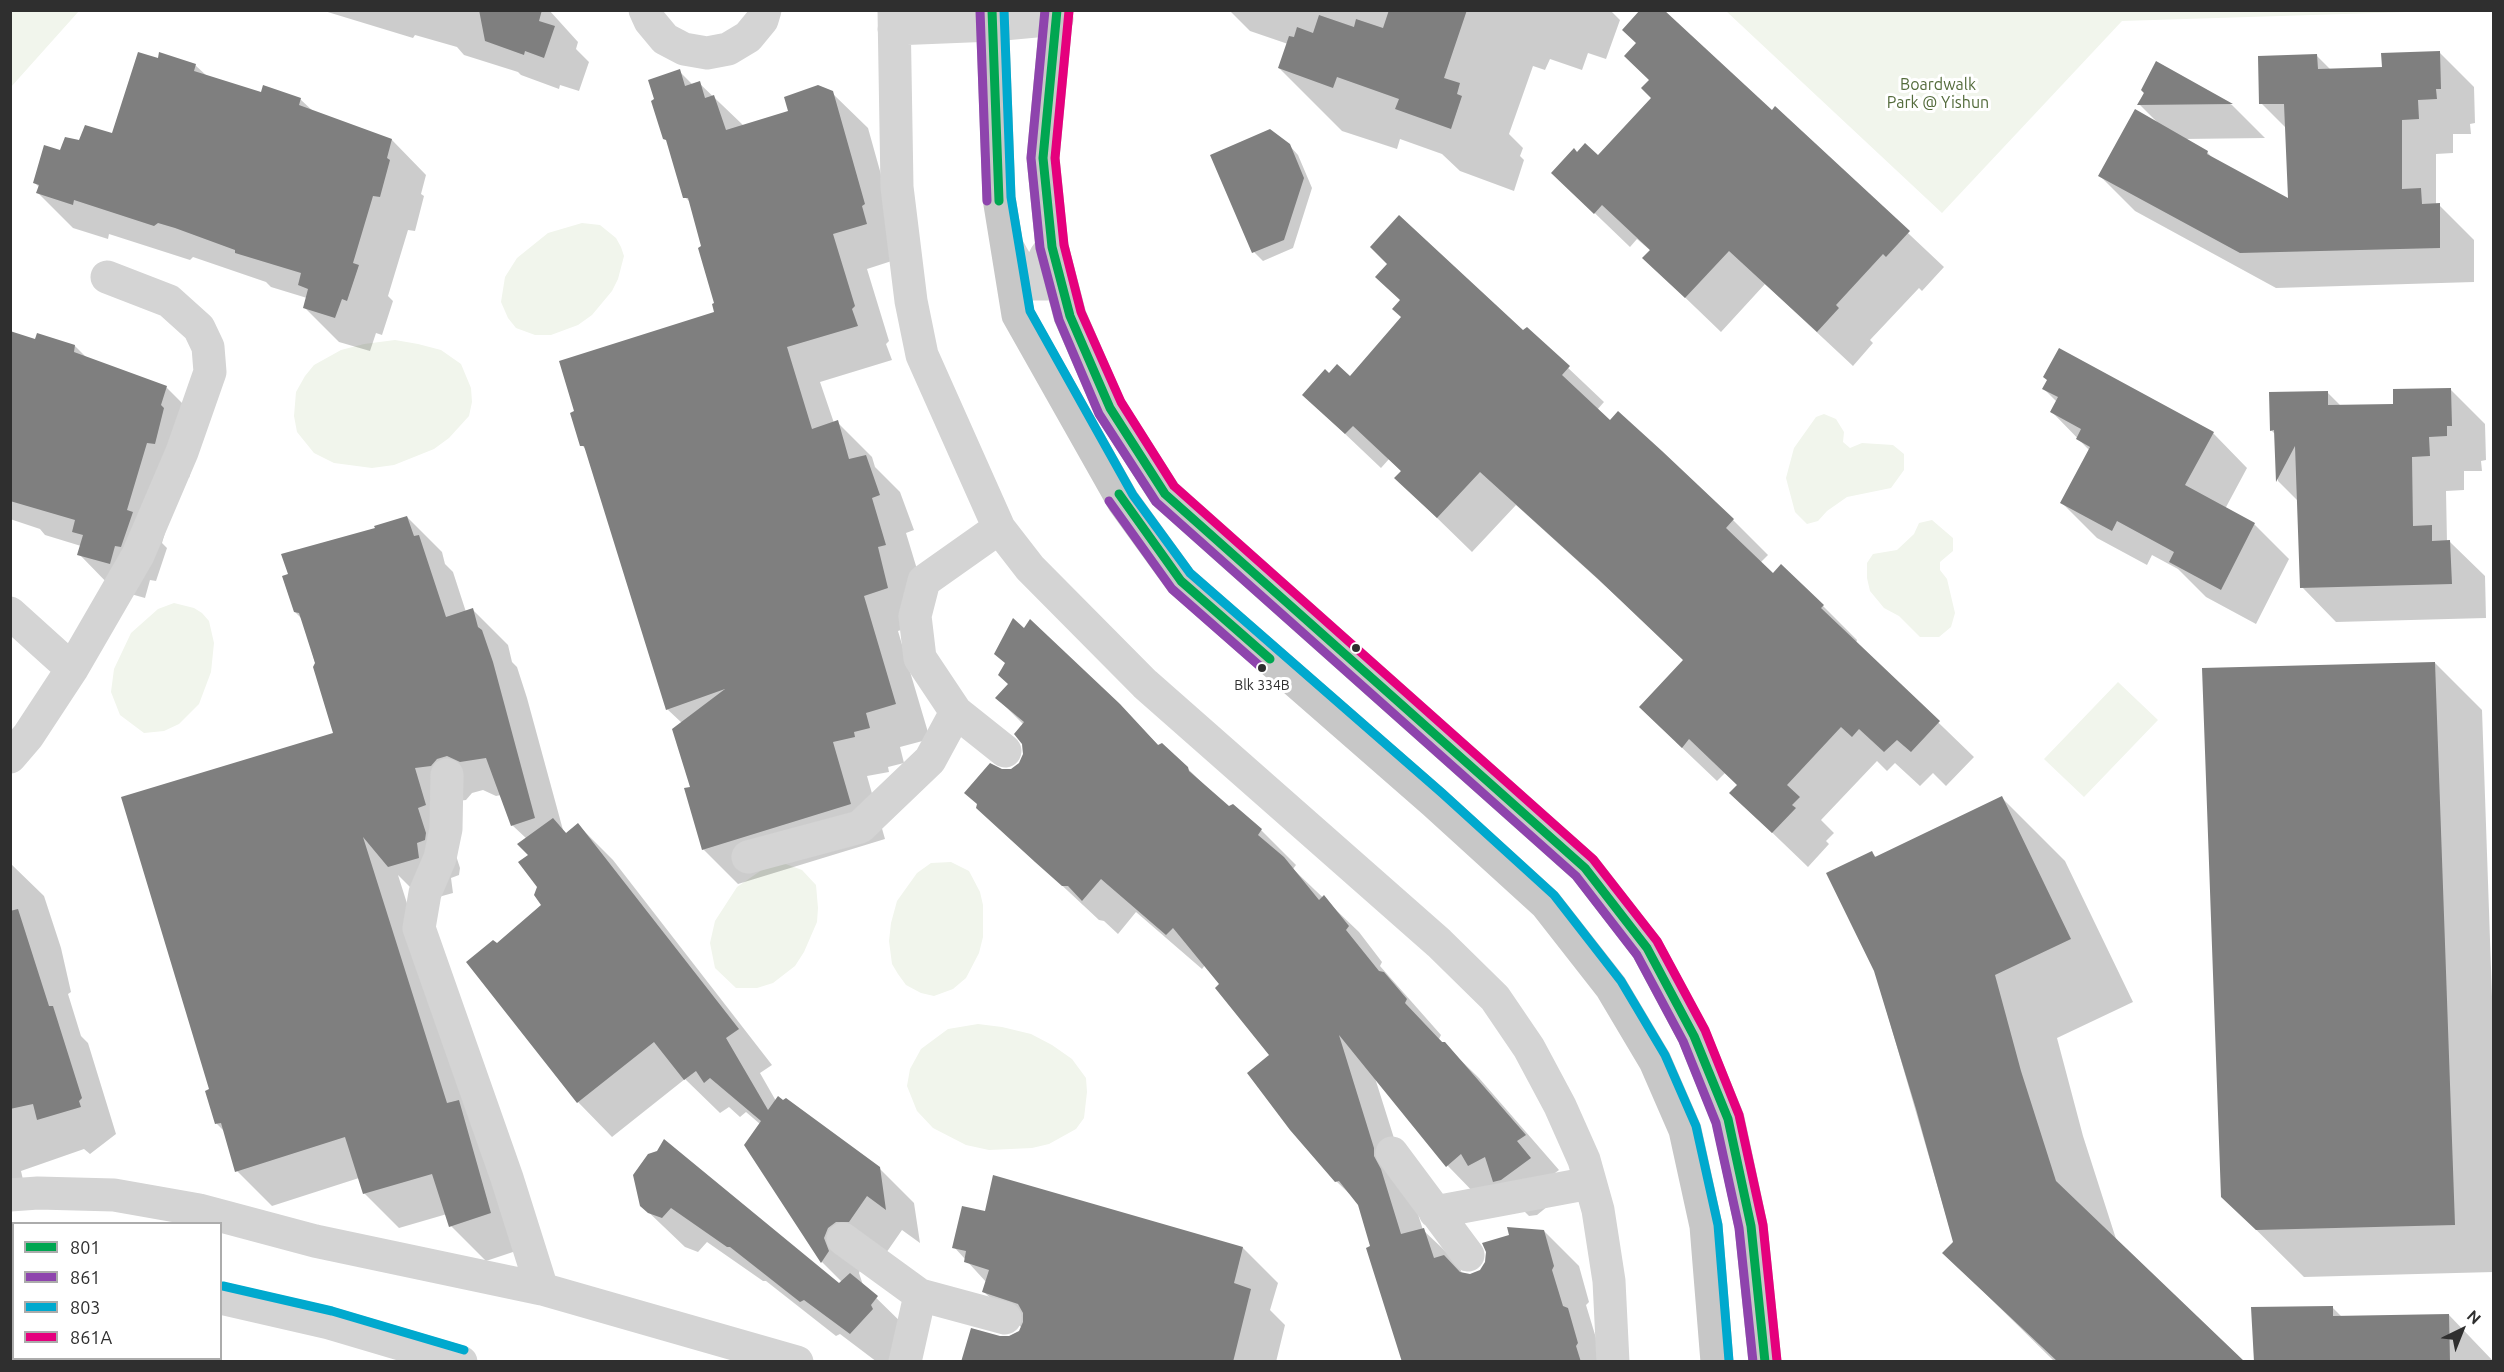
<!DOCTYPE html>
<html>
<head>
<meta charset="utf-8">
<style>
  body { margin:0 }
  #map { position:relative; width:2504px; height:1372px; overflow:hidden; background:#fff; font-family:Ubuntu,sans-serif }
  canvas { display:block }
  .frame { position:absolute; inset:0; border:12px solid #2f2f2f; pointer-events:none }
  .legend { position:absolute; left:12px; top:1222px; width:210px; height:138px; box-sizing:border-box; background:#fff; border:2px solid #acacac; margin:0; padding:8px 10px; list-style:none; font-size:18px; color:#2f2f2f }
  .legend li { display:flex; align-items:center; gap:12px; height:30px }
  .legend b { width:30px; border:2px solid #acacac }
  .north { position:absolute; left:2432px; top:1300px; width:60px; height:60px; -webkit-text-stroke:4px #fff; paint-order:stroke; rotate:43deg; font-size:16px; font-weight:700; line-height:24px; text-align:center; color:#2f2f2f }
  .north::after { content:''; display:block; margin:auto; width:21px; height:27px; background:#2f2f2f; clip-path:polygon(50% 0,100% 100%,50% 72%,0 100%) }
</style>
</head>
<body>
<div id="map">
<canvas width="2504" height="1372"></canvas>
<div class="frame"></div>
<ul class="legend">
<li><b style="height:8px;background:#00a651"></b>801</li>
<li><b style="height:8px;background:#8e44ad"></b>861</li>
<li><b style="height:8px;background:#00a9ce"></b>803</li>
<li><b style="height:8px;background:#e5007d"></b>861A</li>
</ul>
<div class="north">N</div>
</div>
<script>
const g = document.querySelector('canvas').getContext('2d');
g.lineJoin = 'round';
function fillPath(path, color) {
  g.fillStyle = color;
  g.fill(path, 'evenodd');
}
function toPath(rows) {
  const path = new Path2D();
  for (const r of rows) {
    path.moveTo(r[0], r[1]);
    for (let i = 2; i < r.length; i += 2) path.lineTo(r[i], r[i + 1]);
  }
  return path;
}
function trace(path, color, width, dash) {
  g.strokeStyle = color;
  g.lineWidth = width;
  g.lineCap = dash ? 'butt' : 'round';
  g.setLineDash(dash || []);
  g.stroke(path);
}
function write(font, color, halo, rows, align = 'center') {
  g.font = font + ' Ubuntu,sans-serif';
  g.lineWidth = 6;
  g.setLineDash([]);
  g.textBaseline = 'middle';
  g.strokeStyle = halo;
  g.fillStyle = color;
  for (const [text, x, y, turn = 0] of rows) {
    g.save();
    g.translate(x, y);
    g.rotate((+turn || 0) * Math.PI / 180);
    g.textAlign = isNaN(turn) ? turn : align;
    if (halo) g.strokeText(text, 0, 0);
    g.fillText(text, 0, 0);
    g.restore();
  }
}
const green = toPath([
  [11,10,79,11,11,87,10,11],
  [1726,11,2439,11,2122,21,1942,213],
  [582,223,600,225,616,238,621,247,624,256,618,279,612,291,592,315,578,325,551,335,535,335,516,328,508,318,501,302,505,277,517,258,548,233],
  [395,340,418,344,441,350,461,364,471,388,472,402,469,416,449,438,434,449,394,465,372,468,334,463,314,453,297,432,294,416,296,392,305,376,314,365,341,350,364,344],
  [1824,414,1836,419,1844,432,1843,442,1850,448,1862,443,1893,445,1904,454,1904,470,1891,488,1847,497,1827,511,1818,521,1807,524,1795,512,1786,478,1794,448,1816,417],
  [1932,520,1953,538,1953,551,1940,562,1940,570,1947,579,1955,613,1951,627,1939,637,1920,637,1899,616,1884,608,1870,591,1867,578,1867,563,1873,554,1897,550,1914,534,1919,523],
  [174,603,194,608,202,613,209,621,214,643,211,672,199,704,179,724,164,731,144,733,120,715,111,692,114,669,131,633,158,609],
  [2118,682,2158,720,2084,797,2044,759],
  [951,862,969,871,980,892,983,905,983,937,979,953,966,978,953,989,934,996,921,993,906,985,898,974,892,964,889,941,891,923,897,901,917,873,931,863],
  [783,863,802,870,816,885,818,908,817,922,804,952,795,966,773,983,757,988,736,988,715,968,710,943,715,921,737,887,766,867],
  [978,1024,1002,1027,1031,1034,1052,1045,1072,1059,1086,1078,1087,1092,1084,1118,1076,1129,1049,1144,1032,1148,989,1150,966,1145,933,1128,917,1111,907,1086,910,1069,921,1049,948,1029]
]);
const shadow = toPath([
  [321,10,549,10,578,42,576,49,589,62,579,91,560,85,559,89,521,75,518,72,464,55,457,47,415,35,413,38],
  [1229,10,1610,10,1620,20,1606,59,1588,53,1582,70,1550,59,1545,70,1533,66,1509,134,1523,148,1520,156,1524,160,1514,191,1460,171,1442,154,1400,139,1397,149,1342,131,1279,68,1288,44,1250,31],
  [2439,52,2474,87,2475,123,2470,124,2471,134,2453,134,2453,153,2436,154,2436,205,2439,205,2474,240,2474,282,2276,288,2135,211,2100,176,2157,122,2139,104,2157,63,2232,105,2265,138,2184,139,2208,153,2216,162,2289,201,2287,129,2261,103,2316,55,2331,70,2384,68],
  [159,60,195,65,207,76,262,94,300,99,314,112,392,140,426,175,421,194,424,196,415,231,408,230,388,296,393,301,382,335,376,333,370,351,339,342,304,307,307,298,271,287,266,282,193,257,190,260,109,234,108,239,73,228,38,193,40,188,35,183,61,152,80,142,113,134],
  [679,71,693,85,699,83,744,126,790,112,832,93,868,128,899,239,901,258,867,269,889,341,886,344,892,360,820,382,834,423,837,422,872,457,875,467,900,492,914,530,906,533,920,579,922,623,898,631,930,739,900,747,904,763,888,767,889,772,867,776,885,839,738,884,703,849,682,723,667,709,587,451,582,445,716,313,716,303,703,246,691,203,685,197,668,142],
  [1775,108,1944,267,1922,291,1919,288,1870,340,1873,343,1853,366,1765,284,1721,332,1644,258,1651,251,1637,239,1630,247,1553,173,1577,154,1598,157,1772,112],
  [1289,145,1298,155,1312,188,1293,248,1263,261,1254,252,1212,156],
  [1527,329,1604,402,1597,410,1733,520,1768,555,1760,563,1773,575,1823,606,1857,640,1856,643,1974,757,1946,786,1933,773,1920,786,1895,763,1887,771,1877,761,1821,820,1834,833,1826,841,1829,844,1808,867,1731,793,1738,785,1725,773,1717,781,1676,742,1685,661,1634,612,1516,505,1472,552,1396,478,1402,472,1389,459,1381,468,1304,395,1330,375,1350,378,1523,332],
  [10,333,36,341,75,346,87,358,166,387,201,422,199,444,189,478,182,477,162,543,167,548,156,581,150,580,145,598,113,589,79,554,81,546,45,535,40,529,10,519],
  [2044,389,2213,433,2247,468,2225,509,2254,524,2289,559,2256,624,2206,597,2178,569,2152,555,2147,565,2097,538,2062,503,2089,450,2052,412,2057,402],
  [2450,389,2485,424,2486,460,2481,461,2482,471,2464,471,2464,490,2446,491,2447,542,2450,542,2485,576,2486,618,2336,622,2302,587,2299,502,2278,481,2276,435,2271,430,2327,392,2342,407,2394,405],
  [407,517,442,552,445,564,453,572,466,612,473,610,508,645,512,662,517,667,527,698,563,830,567,834,578,825,613,860,772,1065,760,1073,776,1101,879,1168,914,1203,920,1243,902,1230,884,1256,863,1262,859,1273,863,1285,911,1332,891,1362,877,1362,840,1334,836,1336,766,1281,763,1281,707,1242,698,1252,685,1247,641,1205,634,1175,839,1285,842,1282,822,1262,746,1145,760,1124,746,1112,740,1117,729,1107,720,1113,685,1079,612,1137,578,1102,497,945,543,905,527,839,512,825,501,795,496,796,483,790,472,793,466,800,449,802,452,843,460,868,459,875,451,878,453,893,424,901,398,875,475,1118,525,1248,486,1261,451,1226,447,1214,399,1228,364,1193,359,1178,272,1206,237,1171,225,1132,217,1124,210,1090,335,734,303,620,295,612,377,529],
  [2435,663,2482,710,2494,1054,2494,1272,2304,1277,2223,1197],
  [997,698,1119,705,1159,746,1187,768,1221,801,1261,830,1296,865,1293,869,1359,932,1382,962,1380,966,1441,1035,1439,1039,1479,1078,1559,1170,1551,1176,1564,1193,1537,1215,1529,1216,1510,1197,1482,1201,1448,1166,1375,1078,1423,1230,1459,1264,1462,1274,1470,1275,1481,1271,1544,1231,1579,1266,1589,1302,1586,1305,1596,1338,1607,1362,1407,1362,1358,1202,1336,1181,1271,1055,1221,985,1205,965,1202,969,1136,912,1118,934,1104,921,1099,920,978,807,1001,771,1012,770,1020,764,1025,755,1024,725],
  [2002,798,2065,861,2133,1002,2057,1038,2083,1136,2117,1242,2243,1362,2055,1362,1944,1253,1954,1243,1875,971,1872,853,1877,858],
  [10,863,44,896,61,948,71,992,68,994,81,1036,88,1043,116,1134,90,1154,84,1149,21,1171,24,1184,10,1180],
  [986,1213,1243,1248,1278,1283,1270,1310,1285,1325,1276,1362,962,1362,1000,1338,1010,1338,1020,1332,1022,1328,984,1292,987,1283,954,1247],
  [2332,1307,2342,1317,2449,1315,2494,1362,2255,1362]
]);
const building = toPath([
  [479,10,542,10,539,21,555,26,544,58,525,51,524,55,485,41],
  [1389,10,1467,10,1444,78,1460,83,1457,94,1462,96,1451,129,1395,109,1399,99,1337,77,1333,88,1278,68,1289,36,1294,37,1297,27,1313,33,1319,15,1354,27,1356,19,1383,28],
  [1640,10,1664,10,1772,110,1775,106,1910,231,1886,257,1883,254,1836,305,1839,308,1817,332,1729,251,1685,298,1642,258,1650,250,1602,205,1594,214,1551,173,1574,148,1577,152,1585,143,1598,155,1651,98,1641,88,1649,80,1624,56,1636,43,1622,30],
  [2440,51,2441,89,2436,89,2437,99,2418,100,2419,119,2402,120,2402,189,2421,188,2422,204,2440,203,2440,248,2240,253,2098,176,2135,109,2208,151,2207,154,2288,198,2284,104,2259,104,2258,56,2317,54,2318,69,2382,67,2381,53],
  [138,52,158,58,159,52,196,64,194,71,261,92,263,85,301,98,299,105,392,139,387,158,390,160,380,197,373,196,353,263,359,265,347,301,342,299,335,318,303,308,308,289,298,285,301,273,235,253,235,250,175,228,158,223,154,226,74,200,73,205,36,193,39,185,33,183,44,145,60,150,65,137,79,140,85,125,112,133],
  [2156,61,2233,104,2137,105,2144,93,2141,90],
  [680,69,685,86,700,81,705,98,714,95,726,130,788,111,784,97,818,85,833,91,865,204,862,206,867,224,833,234,855,306,852,309,858,326,787,347,812,429,838,420,849,459,866,455,880,495,872,498,886,545,878,547,888,588,864,596,896,704,866,713,870,728,854,732,855,737,833,742,851,804,702,850,684,788,690,787,672,729,725,689,666,710,584,446,580,446,570,413,574,411,559,361,714,312,712,304,714,303,698,248,701,246,688,198,683,198,666,140,663,139,651,101,654,99,648,80],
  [1270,129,1290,144,1304,178,1284,240,1252,253,1210,155],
  [1399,215,1523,330,1527,327,1570,366,1562,375,1610,420,1618,411,1662,451,1734,519,1726,528,1773,573,1781,564,1824,605,1821,608,1940,721,1911,752,1897,740,1884,752,1859,729,1852,737,1841,727,1787,785,1800,797,1792,805,1796,808,1772,833,1729,793,1737,785,1689,739,1682,748,1639,707,1683,660,1597,578,1480,472,1437,518,1394,478,1401,471,1353,426,1345,434,1302,395,1325,369,1329,373,1337,364,1350,376,1401,317,1392,309,1400,300,1375,277,1387,264,1370,247],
  [10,331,35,339,37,333,75,345,74,352,167,386,161,405,164,408,155,444,147,443,127,510,133,512,121,547,115,546,110,564,77,555,83,535,72,532,75,520,10,501],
  [2059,348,2214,432,2185,485,2255,523,2221,590,2169,562,2174,552,2117,521,2112,531,2060,503,2090,447,2076,439,2081,429,2050,412,2058,397,2042,389,2047,380,2043,377],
  [2451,388,2452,426,2447,426,2447,436,2429,437,2430,456,2412,457,2413,526,2432,525,2432,541,2450,540,2452,584,2300,588,2295,446,2276,482,2274,430,2270,431,2269,392,2328,391,2328,405,2393,404,2393,389],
  [407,516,414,536,419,535,446,617,473,608,478,627,482,630,493,662,535,818,511,826,486,758,460,762,447,756,437,759,431,766,415,768,426,805,418,808,426,833,425,840,417,843,419,858,388,867,363,837,447,1103,459,1100,491,1213,449,1227,432,1174,363,1194,345,1137,235,1172,221,1123,215,1124,205,1091,209,1089,121,797,333,733,313,667,315,663,299,613,294,612,282,576,288,574,281,554,375,528,374,526],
  [1013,618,1024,628,1030,619,1120,704,1158,745,1162,743,1188,767,1189,771,1229,806,1233,804,1262,829,1258,835,1284,857,1319,900,1324,895,1349,926,1346,930,1379,971,1384,972,1407,999,1405,1003,1442,1042,1445,1042,1526,1135,1517,1141,1531,1158,1501,1180,1493,1182,1485,1157,1468,1166,1461,1154,1446,1167,1339,1035,1374,1148,1374,1156,1381,1169,1401,1234,1424,1228,1434,1258,1444,1255,1460,1272,1470,1274,1480,1270,1485,1262,1486,1252,1482,1243,1509,1235,1507,1227,1544,1230,1554,1266,1552,1270,1563,1306,1568,1308,1578,1343,1576,1346,1581,1362,1402,1362,1366,1248,1370,1246,1358,1205,1339,1181,1335,1182,1290,1130,1247,1073,1269,1055,1215,988,1219,984,1173,928,1166,935,1101,879,1082,901,1068,886,1062,886,1035,862,976,808,977,804,964,793,990,763,1002,769,1011,769,1019,763,1023,754,1022,744,1014,734,1024,722,995,698,1008,684,998,675,1005,663,994,654],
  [2435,662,2455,1225,2256,1230,2221,1197,2202,668],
  [2002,796,2071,939,1995,975,2021,1071,2056,1181,2245,1362,2058,1362,1942,1253,1953,1242,1916,1109,1874,971,1826,873,1872,851,1875,857],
  [553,818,566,833,578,823,739,1029,726,1038,768,1110,778,1096,783,1100,786,1098,880,1167,886,1210,867,1196,849,1222,836,1222,828,1228,824,1238,829,1251,821,1263,744,1145,761,1121,710,1078,704,1083,696,1071,684,1080,654,1042,577,1103,466,962,493,940,497,943,541,905,534,895,537,887,518,862,528,855,517,844],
  [18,909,49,1006,53,1006,82,1098,79,1101,81,1107,37,1120,33,1104,10,1109,10,911],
  [664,1139,839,1283,850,1273,878,1296,871,1305,873,1309,850,1334,804,1300,800,1302,730,1247,727,1247,671,1208,662,1218,648,1213,640,1206,633,1175,648,1154,657,1151],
  [993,1175,1243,1247,1234,1283,1251,1289,1233,1362,961,1362,971,1328,1000,1336,1009,1336,1019,1331,1023,1322,1023,1313,1018,1304,982,1292,989,1270,964,1262,966,1251,952,1248,962,1206,985,1211],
  [2333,1306,2333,1316,2449,1314,2450,1362,2254,1362,2251,1307]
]);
const minor = toPath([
  [645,10,650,21,665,39,684,49,707,53,728,49,748,37,762,20,765,10],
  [894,10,897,187,911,301,922,355,999,528,1030,568,1145,684,1439,943,1495,998,1529,1048,1560,1106,1584,1160,1598,1210,1609,1281,1613,1362],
  [894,29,993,25,1057,19],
  [1008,248,1028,284,1047,284,1045,257,1052,247],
  [999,528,924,581,915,616,920,658,956,712,1005,751],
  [10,613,72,669],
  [10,757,28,736,72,669,138,555,182,452,210,372,208,347,199,328,169,301,107,277],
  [447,775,446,829,440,858,425,893,419,928,507,1178,542,1289],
  [748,857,860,827,930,760,956,712],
  [1392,1153,1468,1255],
  [10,1195,38,1193,114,1195,199,1210,315,1241,542,1289,797,1362],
  [1435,1212,1590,1183],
  [843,1239,920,1295,1005,1318],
  [10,1274,14,1274],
  [220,1298,329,1323,461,1362],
  [905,1362,920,1295]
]);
const major = toPath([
  [992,10,999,198,1018,315,1123,501,1181,581,1434,802,1546,904,1611,987,1655,1061,1685,1130,1706,1226,1717,1362],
  [1057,10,1043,158,1052,247,1070,316,1110,408,1165,494,1585,868,1647,948,1694,1036,1728,1119,1751,1226,1765,1362]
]);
const bus1 = toPath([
  [992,10,999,201],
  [1057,10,1043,158,1052,247,1070,316,1110,408,1165,494,1585,868,1647,948,1694,1036,1728,1119,1751,1226,1765,1362],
  [1119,494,1181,581,1270,659]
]);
const bus2 = toPath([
  [980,10,987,201],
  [1045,10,1031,158,1040,248,1059,320,1099,414,1156,502,1576,876,1637,955,1683,1041,1716,1123,1739,1228,1753,1362],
  [1109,501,1172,589,1262,668]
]);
const bus3 = toPath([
  [1004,10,1011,197,1030,311,1133,495,1190,573,1442,793,1554,895,1621,981,1665,1055,1696,1126,1718,1225,1729,1361],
  [223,1286,332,1311,464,1350]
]);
const bus4 = toPath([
  [1069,11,1055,158,1064,245,1081,312,1121,402,1174,486,1593,859,1657,941,1705,1030,1739,1115,1763,1225,1777,1361]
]);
const markers = [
  [1356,648,5,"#2f2f2f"],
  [1262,668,5,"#2f2f2f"]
];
const busNames = [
  ["Blk 334B",1262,685]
];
const parkNames = [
  ["Boardwalk",1938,85],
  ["Park @ Yishun",1938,103]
];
fillPath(green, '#f1f5ec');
fillPath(shadow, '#0003');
fillPath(building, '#7f7f7f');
trace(minor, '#d4d4d4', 33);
trace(major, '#c7c7c7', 33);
trace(bus1, '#00a651', 9);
trace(bus2, '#8e44ad', 9);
trace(bus3, '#00a9ce', 9);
trace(bus4, '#e5007d', 9);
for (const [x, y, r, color] of markers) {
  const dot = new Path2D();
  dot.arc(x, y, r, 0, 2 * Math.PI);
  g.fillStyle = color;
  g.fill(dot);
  trace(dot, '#fff', 2);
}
write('14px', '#2f2f2f', '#fff', busNames);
write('16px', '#536b3b', '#fff', parkNames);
</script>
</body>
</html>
